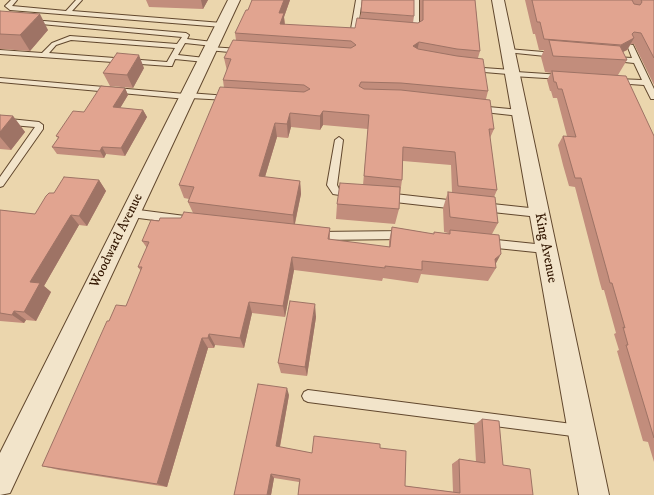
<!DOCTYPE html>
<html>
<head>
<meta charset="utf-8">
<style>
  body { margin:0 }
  canvas { display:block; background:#ebd6ad }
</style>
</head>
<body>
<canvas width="654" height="495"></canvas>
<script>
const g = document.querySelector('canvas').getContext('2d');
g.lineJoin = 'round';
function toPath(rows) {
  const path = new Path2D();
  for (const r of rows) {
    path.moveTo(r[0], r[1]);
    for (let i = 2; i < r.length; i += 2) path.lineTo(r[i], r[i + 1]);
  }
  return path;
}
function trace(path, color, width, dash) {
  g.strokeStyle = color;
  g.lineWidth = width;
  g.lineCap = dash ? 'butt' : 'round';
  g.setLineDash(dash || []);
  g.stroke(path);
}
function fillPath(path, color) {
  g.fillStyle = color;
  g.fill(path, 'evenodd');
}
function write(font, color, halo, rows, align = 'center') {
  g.font = font + ' "IM FELL DW Pica",serif';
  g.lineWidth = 4;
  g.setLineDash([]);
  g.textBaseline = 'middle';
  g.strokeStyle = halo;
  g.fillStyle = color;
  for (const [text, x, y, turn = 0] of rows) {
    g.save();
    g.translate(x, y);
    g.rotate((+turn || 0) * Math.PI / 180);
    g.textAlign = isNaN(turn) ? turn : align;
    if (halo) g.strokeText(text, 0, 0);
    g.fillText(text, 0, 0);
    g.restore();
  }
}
const lane = toPath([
  [11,0,17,0,12,6,66,11,76,0,82,0,72,11,222,23,225,25,222,27,10,10,5,6,11,0],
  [356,0,362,0,358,27,367,29,367,31,354,31,351,29,356,0],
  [413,0,419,0,419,34,416,36,409,33,413,31,413,0],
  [32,20,186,33,189,35,187,39,213,42,216,44,213,46,185,43,178,55,205,58,209,60,205,62,175,59,172,66,169,66,0,54,0,50,42,53,52,43,70,36,177,44,182,37,30,23,29,22,32,20],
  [71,40,175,48,167,62,49,53,56,45,71,40],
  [628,44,633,45,654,89,654,99,651,99,644,85,616,83,612,81,616,79,642,80,634,63,615,61,611,59,615,57,632,58,627,45,628,44],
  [210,47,240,49,243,51,240,53,208,50,208,48,210,47],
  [508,49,555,53,558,55,555,57,506,52,505,51,508,49],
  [469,67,512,70,516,72,562,75,566,77,562,79,512,76,508,74,472,71,468,69,469,67],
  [0,78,185,94,188,93,228,96,232,98,228,100,190,98,187,99,0,82,0,78],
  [478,106,520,110,524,113,520,116,475,111,475,107,478,106],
  [0,118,39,122,43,125,43,129,3,186,0,187,0,177,35,127,0,124,0,118],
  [339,137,343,140,337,185,339,189,355,192,357,194,352,197,333,194,327,185,335,140,339,137],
  [386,193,457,201,462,205,457,209,386,201,381,197,386,193],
  [483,203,539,209,544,213,539,217,483,211,478,207,483,203],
  [131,209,185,216,190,220,185,224,131,217,126,213,131,209],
  [404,231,407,232,409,235,407,238,404,239,318,240,315,239,313,236,315,233,318,232,404,231],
  [487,239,545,245,549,246,550,249,549,252,545,253,487,247,483,246,482,243,483,240,487,239],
  [308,390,580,425,585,426,586,431,585,436,580,437,308,402,304,400,302,396,304,392,308,390]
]);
const street = toPath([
  [228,0,240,0,10,493,0,495,0,453,228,0],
  [492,0,504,0,609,495,579,495,492,0]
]);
const wall = toPath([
  [146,0,208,0,203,9,149,7],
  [290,0,284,17,285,25,355,28,360,18,361,12,414,16,413,23,418,23,420,22,420,0,475,0,480,51,478,58,488,91,486,99,494,129,490,138,497,190,494,197,498,223,492,234,496,268,488,281,421,274,418,283,383,278,382,281,294,270,285,317,252,313,244,348,215,345,214,348,208,348,167,487,59,470,42,466,109,321,126,306,141,271,138,267,147,248,142,241,159,221,181,218,193,213,188,202,189,199,184,198,179,185,224,88,223,80,227,71,224,58,236,40,235,33,248,10],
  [323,125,368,129,363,185,337,204,336,219,395,224,399,209,400,194,402,180,403,161,451,165,452,193,448,192,443,208,444,232,448,233,448,234,434,232,434,234,392,227,389,241,389,247,330,240,330,228,295,224,301,194,300,181,265,177,277,137,288,138,291,127,320,130],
  [525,0,654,0,654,85,634,44,631,44,627,50,623,52,627,60,618,75,654,136,654,462,648,442,643,441,617,351,619,350,614,334,616,333,604,290,602,290,600,283,575,187,569,186,563,165,558,145,563,136,567,136,557,98,553,98,551,91,550,91,547,80,551,73,545,72,541,57,544,50,539,50,535,34,533,34],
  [0,11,48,30,30,51,0,49],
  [144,68,133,88,110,86,103,73],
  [125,88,128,95,120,108,143,110,147,117,125,156,106,154,104,158,57,154,52,147,58,138,56,136,84,112],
  [0,115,13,116,25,132,11,150,0,149],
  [99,180,106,191,87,226,79,225,44,286,51,292,36,321,26,320,24,323,0,321,0,210,35,214,54,193],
  [316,317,307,376,281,373,278,363],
  [289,395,280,447,312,453,380,448,405,486,453,492,452,464,459,459,476,462,474,425,482,419,503,465,533,495,298,495,299,482,274,478,271,495,234,495]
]);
const shadedWall = toPath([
  [201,0,208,0,203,9],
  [284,0,290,0,284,17,285,27,281,37,279,13],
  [40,14,48,30,30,51,20,35],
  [634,38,627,50,614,56,621,45],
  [419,42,416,57,413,46],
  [139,55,144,68,133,88,127,75],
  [125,88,128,95,116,115,113,107],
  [143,110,147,117,125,156,121,148],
  [323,111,323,125,320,130,320,116],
  [290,113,291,127,288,138,287,124],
  [13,116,25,132,11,150,0,137,0,132],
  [275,123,277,137,261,190,259,176],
  [102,147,106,154,104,158,100,151],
  [99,180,106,191,87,226,79,216],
  [300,181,301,194,294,227,293,215],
  [71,215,79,225,44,286,51,292,36,321,24,312,30,282],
  [501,254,494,267,495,259],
  [292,257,294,270,285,317,283,306],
  [249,302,252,313,244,348,240,338],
  [315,304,316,317,307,376,305,367],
  [14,311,26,320,24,323,12,315],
  [209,334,215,345,214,348,208,338],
  [202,338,208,348,167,487,157,484],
  [287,388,289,395,279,451,276,446],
  [271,474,274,478,271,495,267,495]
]);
const building = toPath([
  [252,0,284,0,279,13,284,13,280,24,355,28,357,18,418,23,423,20,423,0,475,0,480,51,457,49,419,42,413,46,418,49,457,56,483,59,488,91,401,83,361,82,359,86,364,89,401,90,490,100,494,129,489,129,497,190,458,186,455,152,403,147,402,180,364,176,369,115,323,111,320,116,290,113,287,124,275,123,259,176,300,181,293,215,188,202,194,187,179,185,220,87,304,92,310,89,304,85,223,80,231,59,224,58,233,40,351,48,356,45,351,41,235,33,244,14,246,10,248,10,252,0],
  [362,0,414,0,414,16,361,12,362,0],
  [532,0,632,0,634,4,640,5,642,2,641,0,654,0,654,58,641,33,634,32,632,34,634,38,621,45,544,39,540,22,537,22,532,0],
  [0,11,40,14,20,35,0,34,0,11],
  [549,40,620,46,627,60,553,56,549,40],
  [117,53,139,55,127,75,103,73,117,53],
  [552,71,626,76,654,136,654,438,626,345,628,345,623,327,625,328,612,283,610,283,608,275,581,178,575,178,563,136,576,137,562,89,558,89,556,82,554,82,552,71],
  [101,86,125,88,113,107,143,110,121,148,102,147,100,151,52,147,59,137,56,136,73,111,84,112,101,86],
  [0,115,13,116,0,132,0,115],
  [64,177,99,180,79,216,71,215,30,282,40,283,24,312,14,311,12,315,0,313,0,210,35,214,46,196,49,193,54,193,64,177],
  [340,183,400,187,399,209,337,204,340,183],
  [448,192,495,197,498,223,450,217,448,192],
  [184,212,330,228,328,239,390,247,392,227,434,234,434,232,450,234,450,230,499,235,501,254,495,259,496,268,422,261,422,270,385,266,385,268,292,257,283,306,249,302,240,338,209,334,208,338,202,338,157,484,42,466,107,321,109,321,116,305,126,306,142,267,138,267,149,242,142,241,151,220,159,221,160,218,181,218,184,212],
  [290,301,315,304,305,367,278,363,290,301],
  [258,384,287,388,276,446,312,453,314,436,380,444,380,448,406,451,405,486,460,493,459,459,485,463,482,419,499,421,503,465,530,469,533,495,298,495,300,479,271,474,267,495,234,495,258,384]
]);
const streetNames = [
  ["Woodward Avenue",117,241,-64],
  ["King Avenue",545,248,79]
];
trace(lane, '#62482e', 2);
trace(street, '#62482e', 2);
fillPath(lane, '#f2e4ca');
fillPath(street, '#f2e4ca');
fillPath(wall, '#c28d7c');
fillPath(shadedWall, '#9e7365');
fillPath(building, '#e1a490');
trace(building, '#9e7365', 1);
write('14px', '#341803', '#f2e4ca', streetNames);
</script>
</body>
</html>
